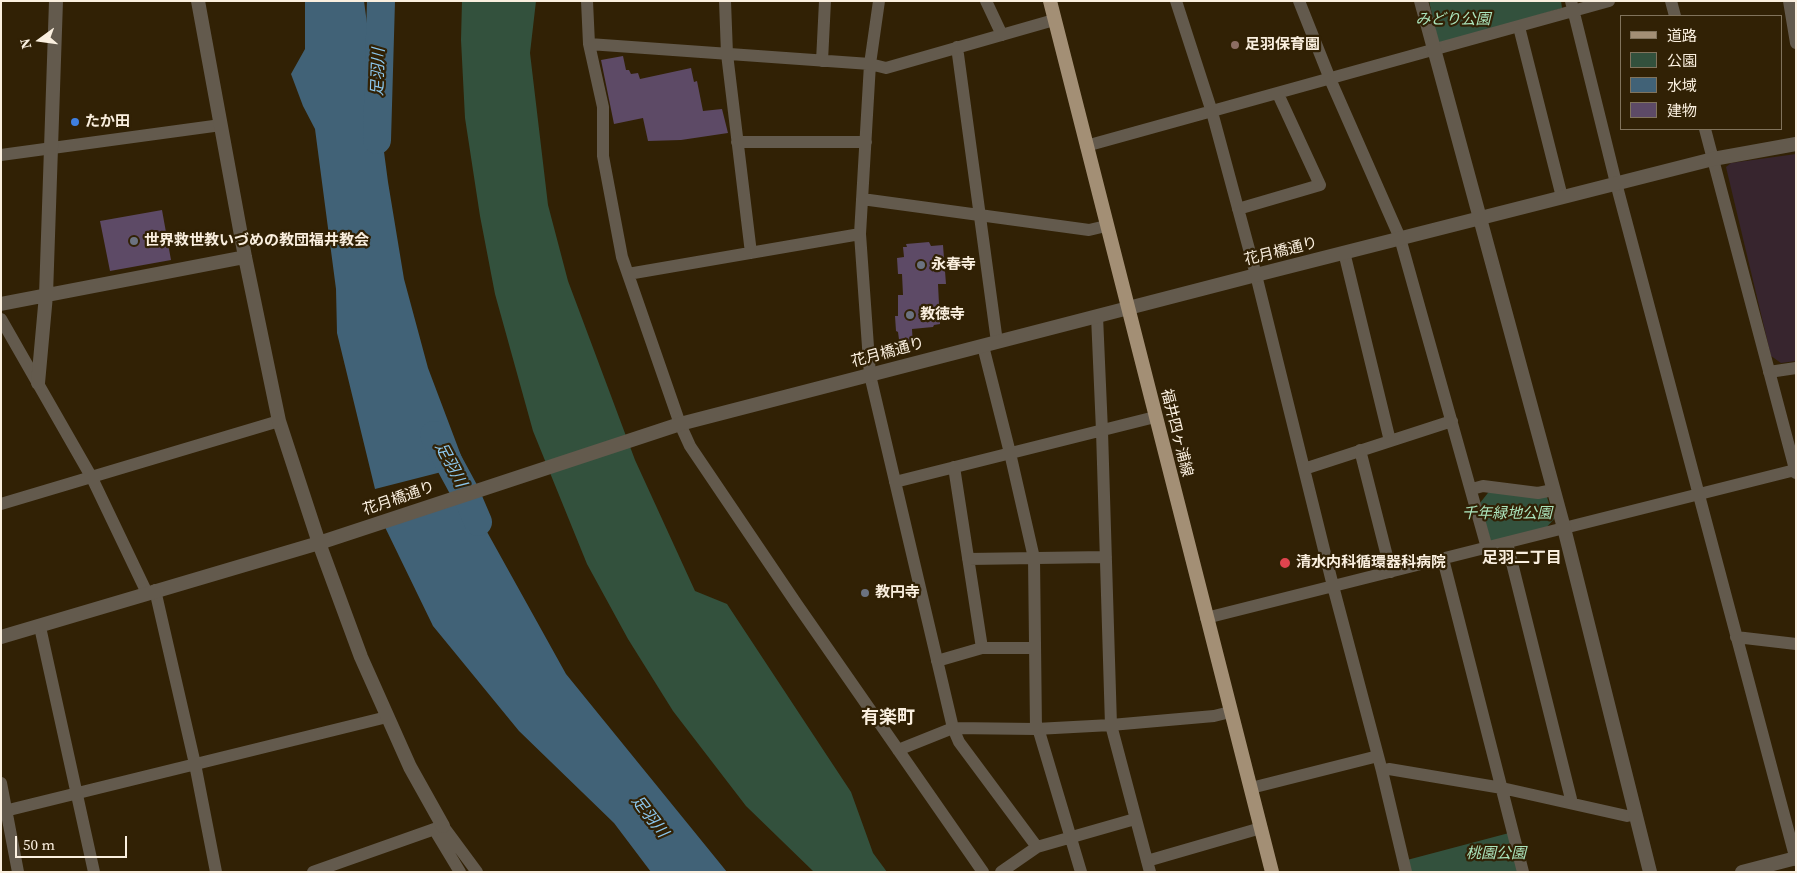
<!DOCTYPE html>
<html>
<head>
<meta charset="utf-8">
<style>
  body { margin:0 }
  #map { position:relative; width:1797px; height:873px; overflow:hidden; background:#312105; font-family:"Source Serif 4","Noto Sans JP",serif }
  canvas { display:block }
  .frame { position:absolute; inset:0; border:2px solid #faefdf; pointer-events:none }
  .legend { position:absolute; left:1620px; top:15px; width:162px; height:115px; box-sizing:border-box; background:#312105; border:1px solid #81735c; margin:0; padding:6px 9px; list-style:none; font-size:15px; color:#faefdf }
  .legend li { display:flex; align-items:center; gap:10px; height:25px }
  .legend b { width:25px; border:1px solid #81735c }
  .north { position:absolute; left:15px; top:15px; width:50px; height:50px; -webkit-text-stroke:4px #312105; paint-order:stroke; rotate:256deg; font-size:14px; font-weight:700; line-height:20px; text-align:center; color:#faefdf }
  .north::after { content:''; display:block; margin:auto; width:18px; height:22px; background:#faefdf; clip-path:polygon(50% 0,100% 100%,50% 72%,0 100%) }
  .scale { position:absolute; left:15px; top:836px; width:112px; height:22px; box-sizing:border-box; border:2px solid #faefdf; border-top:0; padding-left:6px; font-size:15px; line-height:18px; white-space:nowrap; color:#faefdf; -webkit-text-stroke:4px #312105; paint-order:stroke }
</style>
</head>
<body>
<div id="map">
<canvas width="1797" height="873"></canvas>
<div class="frame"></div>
<ul class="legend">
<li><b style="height:6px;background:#a38f75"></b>道路</li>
<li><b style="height:14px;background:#33513d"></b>公園</li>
<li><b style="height:14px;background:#416277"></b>水域</li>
<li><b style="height:14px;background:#5d4a66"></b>建物</li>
</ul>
<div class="north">N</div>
<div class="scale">50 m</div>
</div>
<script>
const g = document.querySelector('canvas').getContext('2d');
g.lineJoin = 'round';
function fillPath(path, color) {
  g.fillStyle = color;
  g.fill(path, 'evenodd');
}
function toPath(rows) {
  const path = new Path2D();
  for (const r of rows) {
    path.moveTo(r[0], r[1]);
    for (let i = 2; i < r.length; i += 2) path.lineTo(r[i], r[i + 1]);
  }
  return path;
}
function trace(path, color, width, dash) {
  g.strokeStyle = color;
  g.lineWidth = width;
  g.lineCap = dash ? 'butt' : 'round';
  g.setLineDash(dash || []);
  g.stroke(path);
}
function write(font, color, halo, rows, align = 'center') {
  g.font = font + ' "Source Serif 4","Noto Sans JP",serif';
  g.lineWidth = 4.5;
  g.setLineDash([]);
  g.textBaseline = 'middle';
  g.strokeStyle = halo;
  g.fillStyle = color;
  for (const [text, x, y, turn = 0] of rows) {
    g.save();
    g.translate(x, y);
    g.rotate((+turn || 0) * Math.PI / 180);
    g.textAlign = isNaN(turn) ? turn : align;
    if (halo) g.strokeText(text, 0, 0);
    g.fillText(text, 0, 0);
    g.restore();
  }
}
const education = toPath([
  [1796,154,1796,361,1781,363,1771,356,1726,167,1731,163]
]);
const green = toPath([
  [462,1,536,1,530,53,548,205,568,281,635,460,695,591,727,604,851,792,873,853,887,872,814,872,746,806,673,711,628,639,587,564,533,431,495,294,480,216,465,118,461,40],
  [1429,1,1561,1,1562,8,1439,45],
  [1491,489,1547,497,1554,519,1546,528,1491,543,1480,503],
  [1509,833,1518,872,1410,872,1407,860]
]);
const water = toPath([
  [305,1,364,1,388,182,404,279,428,368,465,466,375,489,337,333,336,289,315,129,303,106,291,74,305,49],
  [466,494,566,674,727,872,651,872,614,823,519,731,433,626,382,521]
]);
const river = toPath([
  [377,140,381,1],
  [434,435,466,494,478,522]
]);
const building = toPath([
  [623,56,626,70,629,70,631,74,638,73,640,79,691,68,694,82,697,81,703,111,722,109,728,133,681,140,648,141,643,118,614,124,601,60],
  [162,210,171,260,110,271,100,221],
  [929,242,931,246,943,245,946,284,938,284,940,324,934,325,933,327,912,329,913,346,900,347,898,332,896,331,895,316,898,316,898,295,903,295,902,274,898,274,897,258,904,257,903,247,907,247,906,244]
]);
const minor = toPath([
  [587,1,589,44,603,107,603,156,622,257,680,424,690,446,796,603,983,872],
  [725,1,727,54,751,253],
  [879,1,870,64,860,234,870,375,953,728,959,742,1037,847],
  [986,1,1002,35],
  [1176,1,1212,112,1256,275,1333,586,1382,771,1406,872],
  [1299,1,1330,79,1400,238,1487,548],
  [1571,1,1616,183,1796,860],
  [1671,1,1675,16],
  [1789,1,1796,43],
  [1519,27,1562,197],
  [589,44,870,64,886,68,1054,20],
  [957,47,997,342],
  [822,61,825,1],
  [1705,129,1796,473],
  [737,142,866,142],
  [1086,146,1609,1],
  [1,155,221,125],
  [862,199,1089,230,1106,226],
  [1238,209,1320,185,1278,94],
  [1344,252,1390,441],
  [628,274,860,234],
  [1097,316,1102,431,1111,725,1150,872],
  [1,319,92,478,147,593],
  [983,346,1010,453,1034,558,1036,729],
  [1769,372,1796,368],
  [1360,450,1391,572],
  [954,467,982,648],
  [1304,469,1452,421],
  [895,482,1155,417],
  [1472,489,1483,486,1538,493,1553,490],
  [1,504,279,421],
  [1507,543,1571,799,1571,803],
  [968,559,1106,557],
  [1443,559,1523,872],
  [155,590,195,764,216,872],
  [1206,618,1795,470],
  [40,627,94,872],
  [1736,637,1796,644],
  [937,661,982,648,1035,648],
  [1038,728,1081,872],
  [898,750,953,728,1036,729,1111,725,1214,716,1230,712],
  [1382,771,1389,769,1502,788,1627,816,1636,814],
  [1,783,18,872],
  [1251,788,1378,756],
  [1,812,387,717],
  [434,829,460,872],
  [1147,861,1261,828],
  [313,872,443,826,477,872],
  [1001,872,1037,847,1135,819]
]);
const tertiary = toPath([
  [198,1,245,257,279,421,319,543,361,657,410,767,443,826],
  [1421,1,1564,528,1650,872],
  [1,304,245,257],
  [38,383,46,295,56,1],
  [1,637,319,543,680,424,1256,275,1713,159,1796,144],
  [1742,872,1796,858]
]);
const primary = toPath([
  [1050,1,1272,872]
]);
const markers = [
  [1235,45,5,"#8d6e63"],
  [75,122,5,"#3f7fe0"],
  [134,241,5,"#6b7280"],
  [921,265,5,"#6b7280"],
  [910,315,5,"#6b7280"],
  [1285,563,6,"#e0444e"],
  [865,593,5,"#6b7280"]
];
const parkNames = [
  ["みどり公園",1453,20],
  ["千年緑地公園",1507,514],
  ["桃園公園",1496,854]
];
const poiNames = [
  ["足羽保育園",1245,45],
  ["たか田",85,122],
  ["世界救世教いづめの教団福井教会",144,241],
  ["永春寺",931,265],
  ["教徳寺",920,315],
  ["清水内科循環器科病院",1296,563],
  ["教円寺",875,593]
];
const streetNames = [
  ["花月橋通り",1281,252,-14],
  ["花月橋通り",888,353,-15],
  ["福井四ヶ浦線",1176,433,76],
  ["花月橋通り",399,499,-19]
];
const waterNames = [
  ["足羽川",379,72,-88],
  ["足羽川",450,465,62],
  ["足羽川",649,817,52]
];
const neighbourhoodNames = [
  ["足羽二丁目",1522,559]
];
const quarterNames = [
  ["有楽町",888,718]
];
fillPath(education, '#37252e');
fillPath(green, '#33513d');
fillPath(water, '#416277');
trace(river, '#416277', 28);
fillPath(building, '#5d4a66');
trace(minor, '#635a4d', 12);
trace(tertiary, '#635a4d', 14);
trace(primary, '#a38f75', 14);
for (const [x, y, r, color] of markers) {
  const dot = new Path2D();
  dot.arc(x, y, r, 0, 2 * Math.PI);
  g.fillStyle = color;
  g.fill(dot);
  trace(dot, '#312105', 2);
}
write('italic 15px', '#abe4bc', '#312105', parkNames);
write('bold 15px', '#faefdf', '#312105', poiNames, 'left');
write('15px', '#faefdf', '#312105', streetNames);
write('italic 16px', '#8cc7ed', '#312105', waterNames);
write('bold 16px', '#faefdf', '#312105', neighbourhoodNames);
write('bold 18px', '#faefdf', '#312105', quarterNames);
</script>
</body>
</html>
